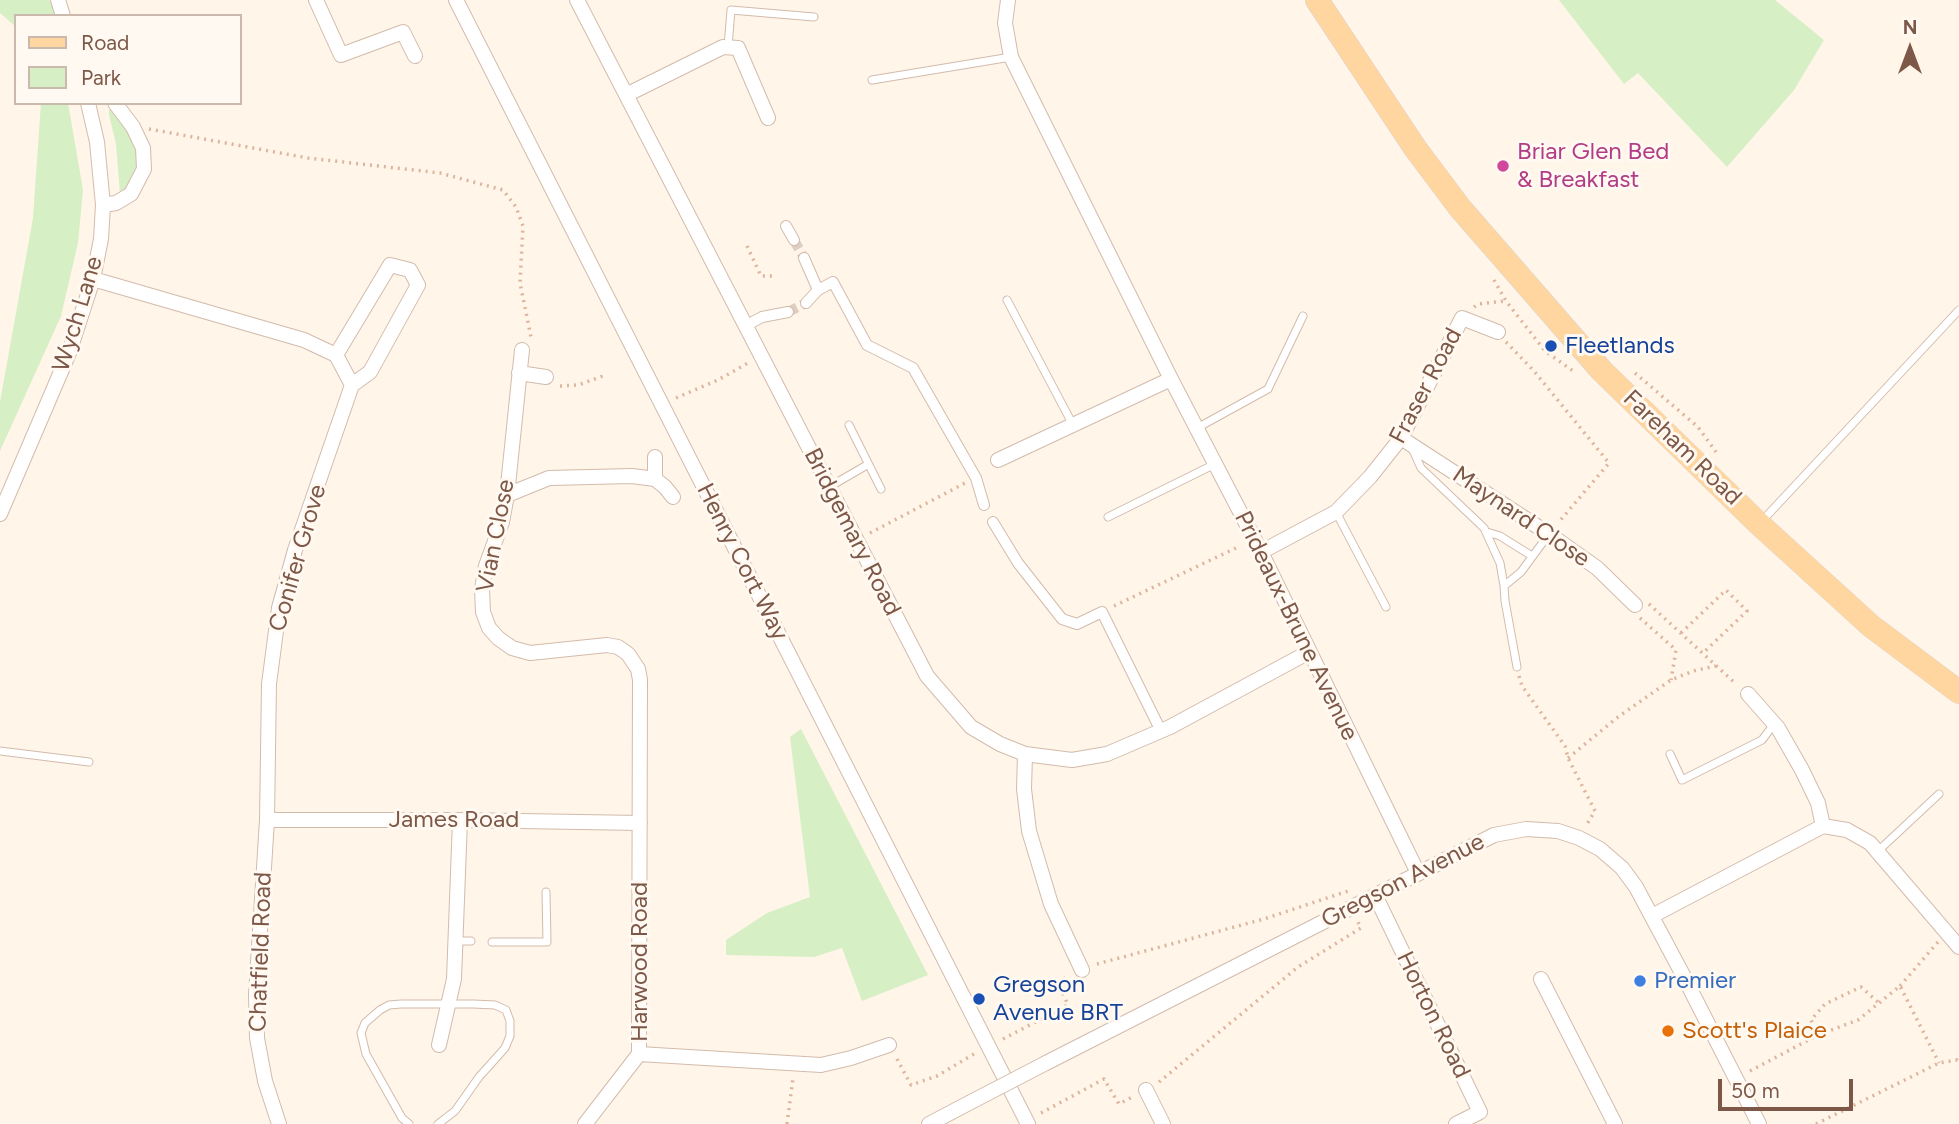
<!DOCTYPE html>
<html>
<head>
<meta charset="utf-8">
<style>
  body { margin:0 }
  #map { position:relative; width:1959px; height:1124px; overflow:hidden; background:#fff5e8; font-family:Figtree,sans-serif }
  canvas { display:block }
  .legend { position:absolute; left:14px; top:14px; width:228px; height:91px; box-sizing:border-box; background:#fff9f1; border:2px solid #cbb9ad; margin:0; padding:9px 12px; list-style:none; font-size:21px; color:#7d5848 }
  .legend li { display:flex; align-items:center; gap:14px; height:35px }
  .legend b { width:35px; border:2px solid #cbb9ad }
  .north { position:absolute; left:1875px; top:14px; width:70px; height:70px; -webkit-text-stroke:5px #fff9f1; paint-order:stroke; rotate:0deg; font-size:19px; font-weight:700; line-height:28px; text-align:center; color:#7d5848 }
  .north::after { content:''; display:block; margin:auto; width:24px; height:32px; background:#7d5848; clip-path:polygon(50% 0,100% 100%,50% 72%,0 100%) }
  .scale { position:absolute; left:1718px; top:1079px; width:135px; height:32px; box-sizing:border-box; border:4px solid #7d5848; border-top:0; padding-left:9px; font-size:21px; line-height:24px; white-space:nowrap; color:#7d5848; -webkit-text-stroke:5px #fff9f1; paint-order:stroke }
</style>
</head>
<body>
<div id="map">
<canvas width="1959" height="1124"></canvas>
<ul class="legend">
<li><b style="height:9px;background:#ffd69f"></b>Road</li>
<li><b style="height:19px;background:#d7efc4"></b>Park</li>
</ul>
<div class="north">N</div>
<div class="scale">50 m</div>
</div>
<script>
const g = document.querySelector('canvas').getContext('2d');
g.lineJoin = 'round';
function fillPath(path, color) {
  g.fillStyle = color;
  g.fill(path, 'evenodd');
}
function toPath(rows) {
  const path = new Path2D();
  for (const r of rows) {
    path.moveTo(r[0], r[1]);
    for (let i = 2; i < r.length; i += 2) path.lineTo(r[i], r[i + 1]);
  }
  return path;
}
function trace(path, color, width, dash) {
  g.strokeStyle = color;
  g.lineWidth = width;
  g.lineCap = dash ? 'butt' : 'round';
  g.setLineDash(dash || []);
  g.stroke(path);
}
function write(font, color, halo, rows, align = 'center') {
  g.font = font + ' Figtree,sans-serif';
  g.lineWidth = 6;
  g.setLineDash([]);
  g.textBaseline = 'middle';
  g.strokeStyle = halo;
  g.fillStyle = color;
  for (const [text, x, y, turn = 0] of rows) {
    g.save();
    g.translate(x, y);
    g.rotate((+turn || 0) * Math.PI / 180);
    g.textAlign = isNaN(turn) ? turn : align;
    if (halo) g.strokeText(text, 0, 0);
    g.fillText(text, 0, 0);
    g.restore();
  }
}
const green = toPath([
  [0,0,49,0,57,16,16,16,16,27,0,13],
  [1559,0,1775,0,1824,40,1794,90,1727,167,1638,73,1624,84],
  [41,103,68,103,83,190,78,243,61,316,0,451,0,402,33,218],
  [115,108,140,147,137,181,120,194,116,144,109,115,109,109],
  [801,729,928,975,862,1001,842,948,814,957,726,955,726,940,767,913,810,897,790,737]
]);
const pedestrianTunnel = toPath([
  [794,240,804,258],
  [788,312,806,303]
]);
const path = toPath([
  [149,129,308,158,440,173,503,190,516,207,523,226,520,283,531,337],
  [747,246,761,276,776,276],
  [1494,280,1506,301,1545,351,1573,371],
  [1474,307,1478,304,1506,301],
  [1506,342,1534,371,1609,463,1558,523],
  [1635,373,1698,427,1716,452],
  [560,386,578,385,603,376],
  [676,398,718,380,748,363],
  [870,533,965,483],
  [1649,604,1736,684],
  [1114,606,1240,546],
  [1640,618,1676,650,1671,680],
  [1681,633,1726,590,1747,611,1703,653],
  [1519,676,1522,686,1565,746,1568,758,1595,811,1587,824],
  [1568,758,1618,717,1671,680,1693,671,1716,666],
  [1097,964,1264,919,1348,891],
  [1900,986,1938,942],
  [1818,1035,1811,1020,1825,1004,1861,987,1879,1003],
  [1003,1039,1068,1005,1058,982,1067,977],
  [897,1059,911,1085,937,1076,974,1054],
  [1750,1071,1818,1035,1858,1020,1900,986,1939,1063],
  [1159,1082,1298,967,1361,928,1358,922],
  [1041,1113,1104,1079,1119,1104,1134,1096],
  [787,1124,793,1078],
  [1816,1124,1939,1063,1957,1060,1959,1063]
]);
const service = toPath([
  [728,47,731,10,814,17],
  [872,80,1011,57],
  [1007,300,1073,425],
  [849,425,881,489],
  [1197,428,1268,389,1303,316],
  [1412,448,1421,468,1484,528,1500,563,1504,586],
  [829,487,867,465],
  [1336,512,1386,607],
  [1108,517,1215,464],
  [1762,521,1959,310],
  [1487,532,1500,536,1532,556],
  [1517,667,1505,601,1504,586,1521,572,1549,534],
  [0,751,89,762],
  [1670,754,1682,780,1762,740,1774,724],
  [1878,851,1939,794],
  [456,941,471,941],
  [492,942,547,942,546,892],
  [409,1124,402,1118,366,1054,361,1033,365,1023,380,1010,389,1005,401,1004,473,1004,495,1005,506,1010,510,1021,510,1036,505,1048,479,1077,455,1111,438,1124]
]);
const pedestrian = toPath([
  [786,226,794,240],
  [804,258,818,290],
  [806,303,818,290,833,282,867,345,913,368,976,478,984,505],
  [747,325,762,317,788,312],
  [993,522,1018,563,1062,619,1077,624,1102,612,1161,731]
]);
const minor = toPath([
  [58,0,63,16],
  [316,0,341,55,403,32,415,56],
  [456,0,1028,1124],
  [577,0,927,676,971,727,1000,744,1025,754,1072,760,1107,754,1170,727,1309,652],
  [1008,0,1005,23,1011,57,1171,379,1261,552,1418,873],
  [626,95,723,47,738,48,768,118],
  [103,205,116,203,131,194,144,169,143,148,133,127,115,103],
  [93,279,304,340,336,355,352,385,295,550,279,608,269,684,267,820,256,994,257,1038,265,1081,279,1124],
  [522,350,507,495,502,522,486,566,482,589,483,612,489,628,498,638,512,648,530,653,607,645,618,647,628,654,638,669,640,680,639,1054,585,1124],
  [336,355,390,265,410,270,418,285,370,372,352,385],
  [519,373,546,377],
  [1401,438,1549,534,1597,568,1635,605],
  [998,460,1171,379],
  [655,479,655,457],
  [507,495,549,478,632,476,655,479,665,487,673,497],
  [0,514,69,353,93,279,101,239,103,205,97,142,88,103],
  [1261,552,1336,512,1370,477,1401,438,1462,318,1498,332],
  [1748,694,1778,728,1802,770,1818,803,1823,826],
  [1025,754,1024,789,1029,831,1051,904,1082,970],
  [267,820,460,820,640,823],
  [1375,895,1480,1112,1456,1124],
  [1652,916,1823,826,1847,830,1870,843,1959,947],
  [1541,979,1615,1124],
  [439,1045,454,979,460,820],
  [639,1054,821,1065,851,1058,889,1045],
  [1046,1063,1494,835,1526,829,1558,831,1579,838,1600,849,1622,868,1636,887,1683,975,1759,1124],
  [1146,1090,1163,1124],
  [929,1124,969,1103]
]);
const primary = toPath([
  [1317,0,1415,148,1460,208,1602,371,1759,524,1871,626,1959,692]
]);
const minorBridge = toPath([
  [969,1103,1046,1063]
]);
const markers = [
  [1503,166,7,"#d1479c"],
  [1551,346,7,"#1a4fb4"],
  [1640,981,7,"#3f7fe0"],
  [979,999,7,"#1a4fb4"],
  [1668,1031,7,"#e8710a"]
];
const hotelNames = [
  ["Briar Glen Bed",1517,152],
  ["& Breakfast",1517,180]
];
const streetNames = [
  ["Wych Lane",78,314,-73],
  ["Fraser Road",1426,386,-62],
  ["Fareham Road",1682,448,44],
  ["Maynard Close",1521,517,34],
  ["Bridgemary Road",852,532,63],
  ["Vian Close",496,536,-79],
  ["Conifer Grove",298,558,-74],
  ["Henry Cort Way",742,562,63],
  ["Prideaux-Brune Avenue",1296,626,64],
  ["James Road",454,820],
  ["Gregson Avenue",1403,881,-27],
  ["Chatfield Road",261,952,-88],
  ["Harwood Road",640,962,-90],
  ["Horton Road",1433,1015,64]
];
const transitNames = [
  ["Fleetlands",1565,346],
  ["Gregson",993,985],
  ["Avenue BRT",993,1013]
];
const shopNames = [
  ["Premier",1654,981]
];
const foodNames = [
  ["Scott's Plaice",1682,1031]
];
fillPath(green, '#d7efc4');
trace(pedestrianTunnel, '#decec0', 10, [10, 5]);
trace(service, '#d3bbac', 9);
trace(pedestrian, '#d3bbac', 12);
trace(minor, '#d3bbac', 16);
trace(primary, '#ddd4cf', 24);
trace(path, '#ddb49e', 3.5, [2, 5]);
trace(service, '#fff', 7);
trace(pedestrian, '#fff', 10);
trace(minor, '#fff', 14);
trace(primary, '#ffd69f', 23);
trace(minorBridge, '#d3bbac', 16, []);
trace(minorBridge, '#fff', 14);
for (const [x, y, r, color] of markers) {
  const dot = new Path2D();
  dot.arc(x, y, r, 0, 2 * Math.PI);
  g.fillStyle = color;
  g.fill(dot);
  trace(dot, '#fff9f1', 2.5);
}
write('24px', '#b23c85', '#fff9f1', hotelNames, 'left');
write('24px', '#7d5848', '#fff9f1', streetNames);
write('24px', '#164399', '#fff9f1', transitNames, 'left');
write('24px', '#366cbe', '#fff9f1', shopNames, 'left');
write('24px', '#c56008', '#fff9f1', foodNames, 'left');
</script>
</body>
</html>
